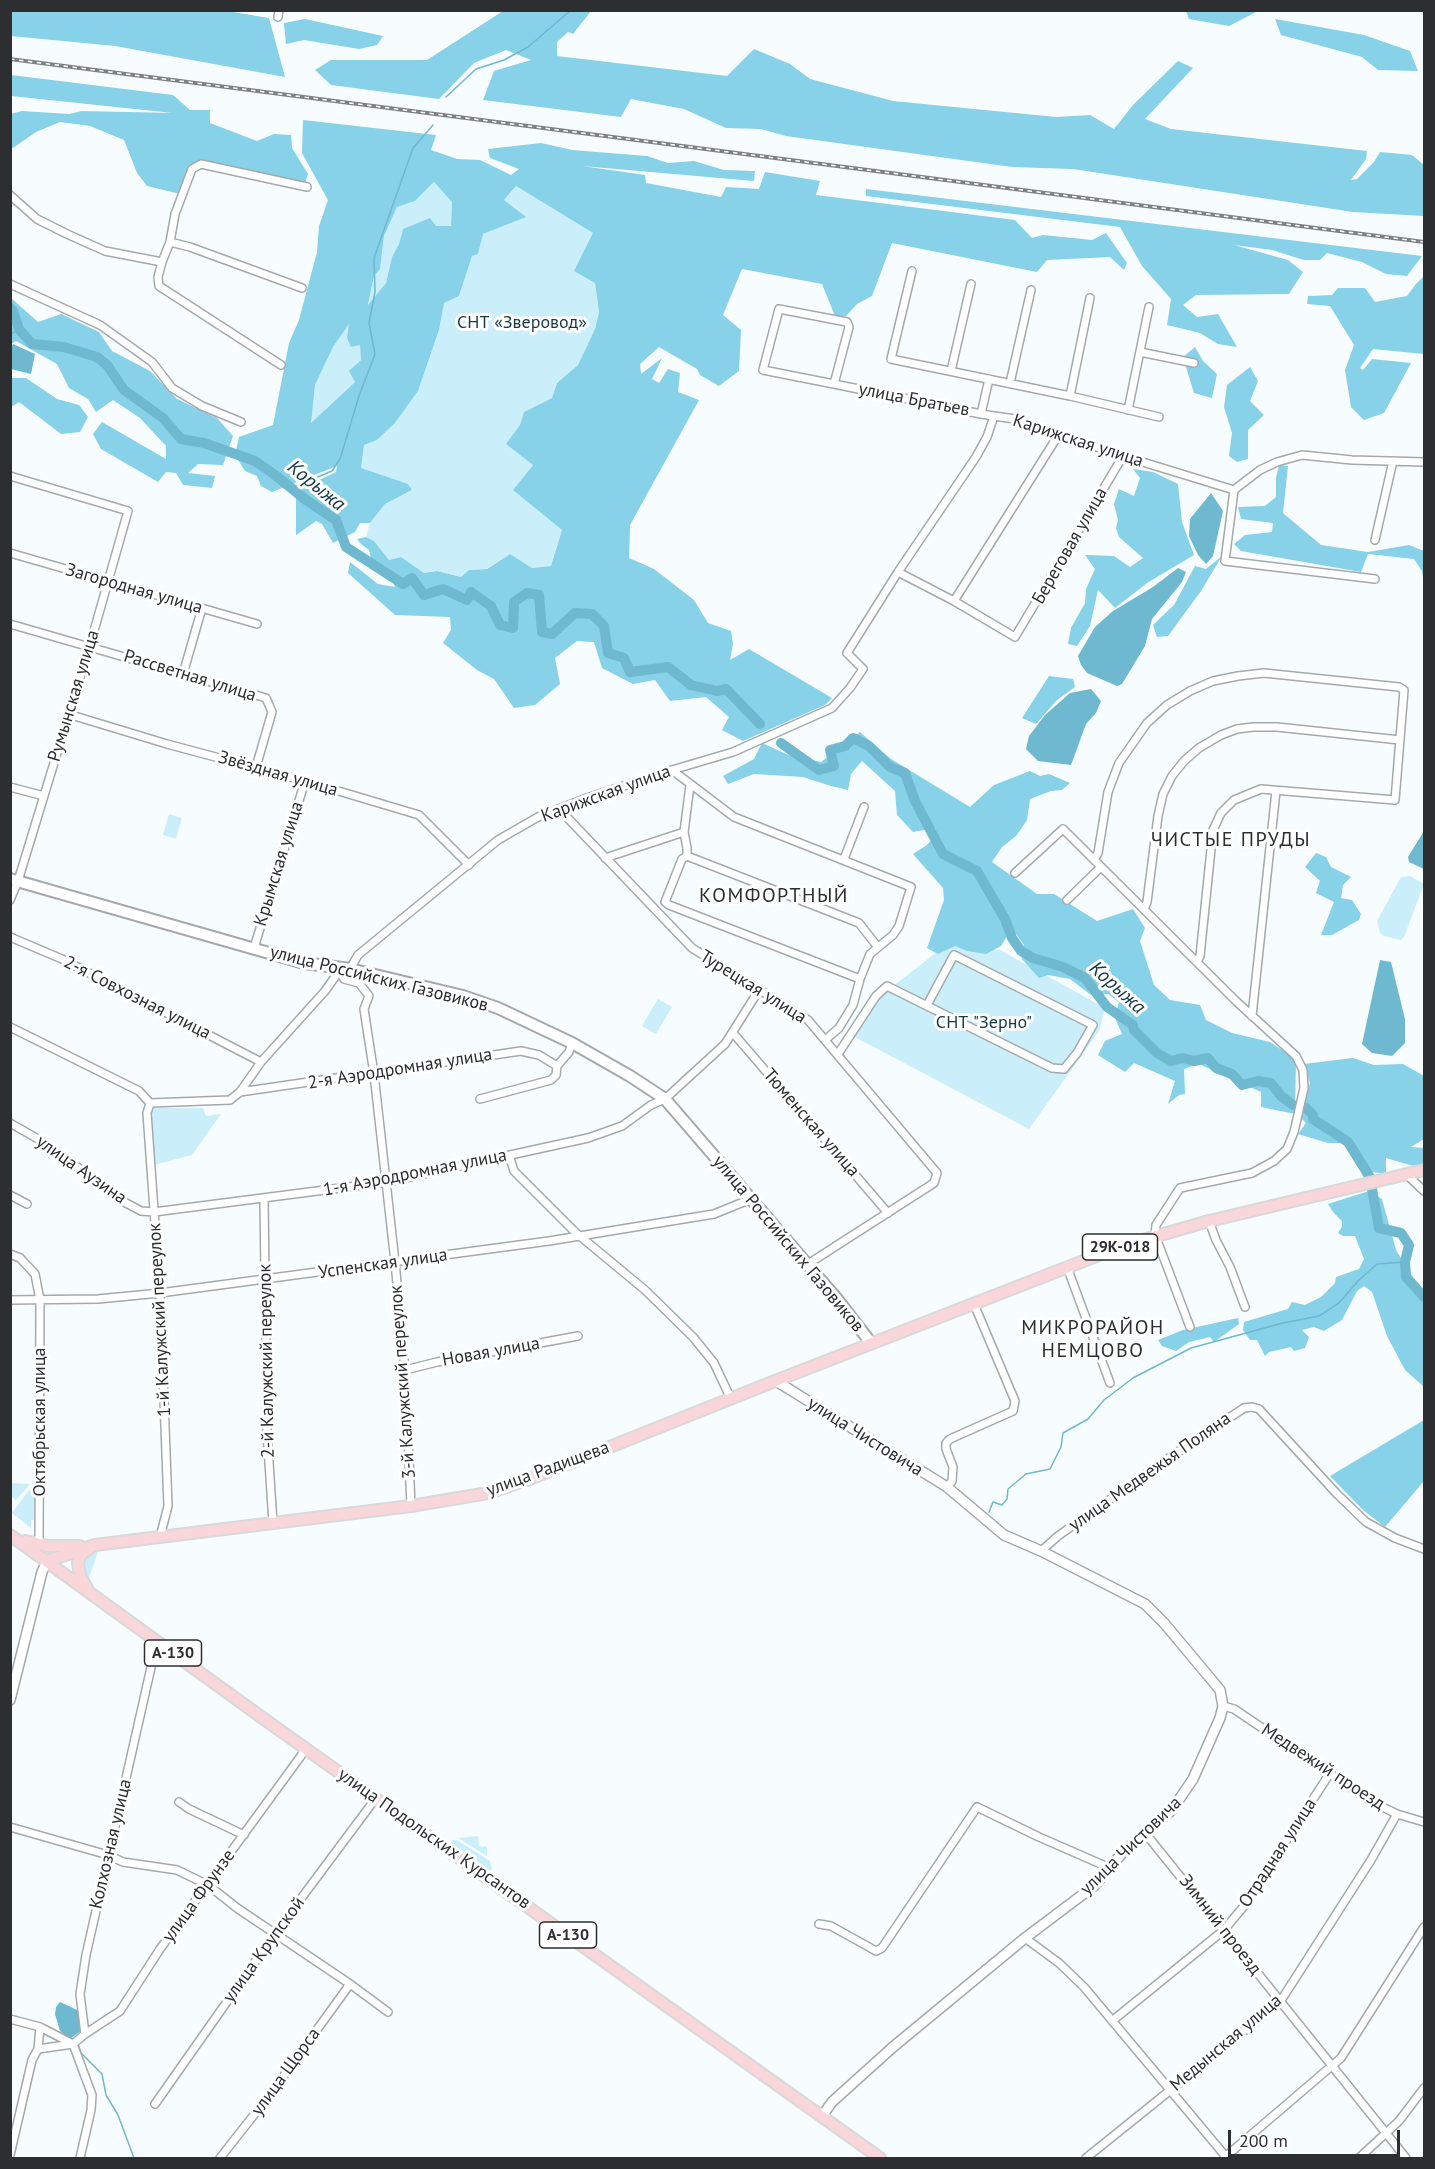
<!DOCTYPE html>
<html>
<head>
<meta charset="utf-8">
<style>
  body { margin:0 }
  #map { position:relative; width:1435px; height:2169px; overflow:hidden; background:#f7fcfe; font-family:"PT Sans",sans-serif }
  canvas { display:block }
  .frame { position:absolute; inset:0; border:12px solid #2c2e2f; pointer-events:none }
  .scale { position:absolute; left:1228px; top:2130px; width:172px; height:27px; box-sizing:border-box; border:3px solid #2c2e2f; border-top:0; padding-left:8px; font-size:18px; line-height:21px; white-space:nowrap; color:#2c2e2f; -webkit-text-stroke:4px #fff; paint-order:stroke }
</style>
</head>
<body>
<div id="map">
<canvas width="1435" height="2169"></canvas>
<div class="frame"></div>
<div class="scale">200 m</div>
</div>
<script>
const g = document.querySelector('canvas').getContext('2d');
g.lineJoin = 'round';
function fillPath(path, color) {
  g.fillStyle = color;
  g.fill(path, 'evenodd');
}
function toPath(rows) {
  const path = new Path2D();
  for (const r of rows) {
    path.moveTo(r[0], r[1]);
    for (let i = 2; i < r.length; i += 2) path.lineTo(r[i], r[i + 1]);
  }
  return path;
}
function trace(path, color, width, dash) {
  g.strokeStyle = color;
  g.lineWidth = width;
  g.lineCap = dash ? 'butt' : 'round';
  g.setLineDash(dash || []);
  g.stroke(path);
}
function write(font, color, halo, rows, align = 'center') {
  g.font = font + ' "PT Sans",sans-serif';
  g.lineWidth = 6;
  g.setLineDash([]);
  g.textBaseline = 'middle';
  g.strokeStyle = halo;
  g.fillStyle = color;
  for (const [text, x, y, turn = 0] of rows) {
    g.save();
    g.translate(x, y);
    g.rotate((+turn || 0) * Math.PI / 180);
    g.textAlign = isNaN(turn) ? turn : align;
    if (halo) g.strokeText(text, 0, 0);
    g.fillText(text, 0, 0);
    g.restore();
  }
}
const green = toPath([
  [434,182,452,202,451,227,403,229,399,244,392,257,386,283,368,307,374,276,380,268,384,236,397,207,415,201],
  [516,186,593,233,595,283,599,312,595,329,578,365,557,383,552,398,524,412,520,425,507,444,533,465,513,490,562,530,551,566,532,568,510,554,486,569,469,570,461,577,437,571,424,573,401,557,389,560,374,541,366,537,370,523,385,504,412,490,361,468,364,445,377,440,395,423,418,391,439,330,444,302,459,296,472,255,478,254,483,234,525,217,504,200],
  [350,322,360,345,361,360,350,371,355,382,310,424,315,385,333,347],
  [169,814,182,818,176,839,163,835],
  [1410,876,1424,884,1404,937,1401,940,1384,936,1380,933,1377,921,1401,877],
  [946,945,1000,950,1105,1008,1099,1031,1029,1129,851,1035,879,997],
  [658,999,672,1007,656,1034,642,1026],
  [153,1108,203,1108,206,1116,221,1114,192,1155,154,1165,151,1111],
  [11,1483,30,1484,16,1500,11,1496],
  [33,1485,35,1485,34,1520,31,1520,31,1528,12,1513],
  [99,1549,88,1581,85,1580,83,1558,86,1554],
  [478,1836,479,1846,487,1847,487,1856,458,1838],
  [452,1840,457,1840,490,1861,492,1869,487,1873,450,1848]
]);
const forest = toPath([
  [221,10,269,18,285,77,115,46,11,36,11,11],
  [503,11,591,11,573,34,568,32,557,42,557,56,727,76,754,49,790,64,810,79,893,101,1056,117,1090,115,1114,129,1133,105,1178,61,1193,68,1145,119,1171,129,1367,151,1366,159,1351,180,1357,179,1374,162,1380,152,1412,155,1424,165,1424,216,1353,212,1073,169,1012,167,786,136,761,129,726,128,684,109,631,99,621,117,483,100,494,71,531,60,506,50,474,63,439,99,331,85,315,70,331,60,427,60],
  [1186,11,1186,10,1258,11,1229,26,1189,19],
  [305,19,383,36,377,45,359,49,304,40,286,44,284,23],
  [1275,19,1364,35,1410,51,1418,71,1378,70,1362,57,1281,35],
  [11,75,173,95,190,110,210,110,210,123,257,141,274,134,291,135,292,148,308,174,305,183,230,168,190,166,180,194,147,186,137,173,124,140,90,126,60,122,36,132,13,148,11,146,10,114,22,111,69,114,82,111,173,113,11,96],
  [303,120,436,135,431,150,457,159,480,160,511,175,519,169,490,158,488,149,541,143,572,150,647,156,668,163,694,161,724,170,755,171,754,181,582,166,645,175,646,183,721,197,726,187,759,189,765,172,820,181,816,195,1015,220,1032,238,1043,235,1092,240,1106,233,1127,263,1124,270,1110,257,1047,260,1037,272,892,243,872,296,857,304,846,316,835,316,822,284,742,269,723,315,741,330,739,371,719,386,700,375,697,369,659,347,640,364,641,374,662,358,652,379,659,383,668,369,680,373,678,392,699,400,630,525,629,558,654,569,694,600,708,623,731,631,733,644,730,660,749,649,832,698,825,705,743,741,722,730,729,717,706,697,670,701,655,680,633,684,602,668,594,642,577,641,555,658,560,684,535,705,514,708,494,679,477,670,443,643,451,630,450,617,395,615,348,573,350,562,378,584,395,587,391,574,382,573,373,567,369,550,361,544,357,539,366,537,374,541,389,560,401,557,424,573,437,571,461,577,469,570,487,569,510,554,532,568,551,566,562,530,513,490,533,465,506,444,520,425,524,412,552,398,557,383,578,365,595,329,599,312,595,283,574,271,593,233,516,186,504,200,526,217,483,234,478,254,472,256,459,296,444,303,439,330,418,391,395,423,377,440,364,445,361,468,408,484,412,490,385,504,370,523,360,523,355,532,333,543,322,524,316,521,296,535,296,491,336,472,337,466,272,492,261,486,257,476,245,471,235,455,239,437,273,425,289,343,299,320,317,252,319,226,328,200,302,153],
  [434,182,452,202,451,226,436,226,430,218,403,229,399,244,392,257,386,283,368,305,374,276,380,269,384,236,397,207,415,201],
  [349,324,347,338,351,347,360,345,361,360,349,371,355,382,311,423,315,385,333,347],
  [866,189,1422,256,1407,276,1386,274,1362,262,1327,253,1320,260,1304,260,1272,250,1234,245,1288,260,1303,272,1289,294,1196,295,1183,305,1197,317,1218,314,1237,347,1218,344,1200,333,1167,325,1171,299,1142,266,1120,227,866,196],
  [1424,276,1424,354,1373,349,1360,368,1363,370,1372,359,1411,363,1384,413,1364,420,1351,407,1345,370,1354,345,1330,306,1307,304,1308,296,1332,295,1338,288,1365,288,1375,302,1407,296,1416,284],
  [11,298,38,322,61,314,99,332,112,351,150,371,177,399,217,418,233,436,223,465,198,464,188,473,215,476,212,488,183,485,176,473,166,472,158,482,101,449,93,434,102,422,166,459,166,446,140,418,113,400,96,412,88,399,69,388,57,364,16,341,11,344],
  [1195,347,1203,361,1217,374,1212,398,1194,393,1183,357],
  [1250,367,1258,381,1250,401,1264,415,1248,430,1248,459,1237,462,1229,456,1232,433,1224,407,1227,385],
  [11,378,26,378,57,399,79,405,88,417,80,432,61,434,19,402,11,407],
  [1279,465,1288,466,1283,513,1321,545,1368,552,1409,545,1424,551,1424,584,1422,571,1414,559,1368,554,1361,572,1241,551,1234,544,1245,535,1272,532,1273,523,1241,519,1238,507,1265,506,1276,497,1276,478],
  [1133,469,1153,472,1178,484,1182,522,1194,555,1147,583,1115,608,1098,590,1090,626,1077,646,1068,644,1071,628,1085,603,1086,589,1095,569,1085,555,1114,556,1130,567,1143,558,1119,537,1116,528,1118,520,1114,504,1119,489,1134,496,1140,478],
  [1222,556,1201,591,1168,636,1157,637,1153,625,1174,605,1195,566,1206,569],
  [1049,676,1073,679,1075,687,1057,700,1036,724,1022,718],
  [860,732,891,759,970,807,994,785,1030,771,1040,776,1049,774,1070,783,1062,790,1051,791,1030,799,1027,820,1016,836,1002,847,992,862,1037,894,1054,894,1097,921,1133,909,1145,928,1140,941,1154,985,1170,1000,1200,1005,1206,1020,1232,1033,1270,1042,1296,1059,1295,1114,1261,1107,1261,1092,1199,1064,1184,1069,1185,1094,1179,1095,1168,1104,1175,1081,1134,1063,1125,1072,1098,1055,1105,1041,1122,1034,1115,1018,1119,1002,1108,994,1091,995,1070,979,1048,975,1039,978,1022,959,1024,945,1016,934,1007,936,1001,946,986,954,967,951,955,946,938,954,927,948,944,900,943,888,913,854,927,845,937,833,935,828,913,832,897,815,895,791,862,761,851,774,848,790,831,786,803,777,754,774,728,784,723,776,754,759,762,743,786,754,821,762],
  [1316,853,1326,857,1331,867,1351,877,1343,885,1341,898,1352,900,1361,914,1359,920,1332,935,1321,935,1334,902,1316,893,1320,881,1305,867],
  [1353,1058,1374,1065,1403,1064,1424,1076,1424,1139,1411,1147,1424,1148,1424,1165,1417,1167,1386,1158,1386,1174,1367,1171,1344,1143,1328,1143,1298,1134,1306,1123,1301,1118,1310,1083,1304,1064],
  [1369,1191,1382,1199,1396,1250,1424,1295,1424,1387,1405,1370,1387,1336,1372,1292,1364,1286,1357,1291,1342,1320,1324,1331,1314,1327,1302,1330,1309,1337,1305,1348,1294,1351,1291,1347,1269,1352,1265,1356,1257,1340,1250,1340,1243,1330,1244,1322,1288,1309,1292,1302,1305,1305,1321,1297,1335,1283,1336,1277,1359,1269,1364,1259,1355,1236,1343,1236,1338,1233,1342,1227,1342,1221,1333,1212,1328,1204],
  [1238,1318,1239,1324,1214,1342,1210,1337,1189,1342,1176,1351,1162,1346,1158,1340,1183,1330],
  [1424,1420,1424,1481,1385,1527,1363,1510,1330,1476]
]);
const water = toPath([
  [13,344,35,354,31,374,11,369,11,347],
  [1211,493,1223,511,1213,556,1206,564,1198,555,1189,536,1190,519],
  [1178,568,1186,572,1182,582,1152,619,1145,646,1122,684,1117,686,1087,673,1081,665,1078,656,1095,627,1113,611,1153,587],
  [1091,689,1101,701,1096,713,1086,724,1071,765,1038,761,1026,749,1029,736,1045,715,1070,693],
  [1424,831,1424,869,1409,862,1408,857],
  [1380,960,1391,962,1405,1019,1405,1043,1392,1056,1372,1053,1362,1044],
  [60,2002,77,2010,82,2018,82,2030,70,2039,60,2031,55,2014,56,2007]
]);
const stream = toPath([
  [446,97,476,69,504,60,528,47,571,10],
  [10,335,19,329],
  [291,488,332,471,340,459,359,396,375,354,369,323,375,292,374,258,413,148,433,125],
  [989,1512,993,1502,1002,1505,1007,1499,1008,1489,1026,1474,1050,1469,1061,1447,1063,1433,1088,1419,1104,1400,1133,1378,1191,1348,1283,1323,1319,1316,1339,1303,1358,1281,1377,1264,1405,1262],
  [78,2044,81,2053,102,2074,106,2095,118,2115,134,2158]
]);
const river = toPath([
  [10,308,13,311,19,329,32,344,64,347,97,357,107,365,124,390,163,418,181,439,204,443,255,461,275,475,306,500,336,520,346,547,403,584,412,578,424,595,443,589,467,600,471,592,491,606,500,625,513,628,514,602,527,593,539,595,542,632,552,634,575,613,592,614,604,626,608,653,624,658,630,672,668,667,691,685,717,691,726,689,760,724],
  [781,743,819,770,834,766,830,750,845,746,853,738,869,746,890,767,905,773,915,801,943,854,977,871,1005,919,1012,938,1021,951,1033,958,1063,967,1085,978,1107,1007,1133,1025,1134,1030,1157,1053,1171,1061,1183,1058,1194,1061,1208,1058,1216,1068,1232,1074,1242,1085,1258,1081,1271,1083,1281,1096,1293,1105,1306,1108,1313,1115,1313,1119,1348,1142,1371,1179],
  [1372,1189,1379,1228,1401,1233,1409,1245,1405,1262,1406,1277,1424,1297]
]);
const minor = toPath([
  [278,17,279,10],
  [10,195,37,219,67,234,105,251,162,262,158,277,159,286,281,365],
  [170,242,190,247,302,288],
  [162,262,170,242,175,214,192,169,201,164,307,187],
  [912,271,891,359,1070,396,1159,417],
  [10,284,100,325,152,362,172,388,202,406,241,422],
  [1140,352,1194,363],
  [951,371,971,284],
  [1010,383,1031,290],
  [834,384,849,327,847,322,779,309,763,370,834,384,981,414,994,416],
  [1070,396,1090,298],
  [1128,410,1149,307],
  [981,414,989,379],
  [10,476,128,511,90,645,18,881,10,900],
  [1375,540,1393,461],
  [10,553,257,624],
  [898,572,954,601,1015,637,1123,456],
  [1375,579,1225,561,1234,490,1260,470,1277,462,1302,455,1352,460,1424,462],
  [954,601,1059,434],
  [10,624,266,698,272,712,256,767],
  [183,674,202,608],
  [68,714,167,744,305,781,419,815,469,865],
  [672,770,734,817,911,887,899,926,893,935,870,954,860,979,853,1005,839,1028,825,1040],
  [690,785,684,832,687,848,687,856,682,859,665,902,669,905,860,979],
  [10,787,44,796],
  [559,809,692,948,808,1020,937,1173,934,1183,808,1264],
  [687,856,859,923,877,946],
  [605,858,684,832],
  [844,859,864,807],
  [1094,860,1098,853,1108,792,1119,763,1147,723,1167,705,1190,691,1213,681,1238,676,1264,673,1399,687,1404,690,1395,800,1261,789,1234,800,1221,813,1213,830,1200,956,1197,962],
  [1015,873,1063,829,1237,1002,1296,1056,1303,1070,1304,1088,1294,1132,1287,1149,1274,1161,1252,1173,1180,1188,1156,1225,1155,1235,1190,1327],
  [1067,900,1101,867],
  [1144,909,1147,902,1158,816,1163,794,1172,776,1184,761,1199,748,1221,735,1237,729,1253,727,1277,727,1400,740],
  [10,937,62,959,261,1062],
  [254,948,305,781],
  [338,968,344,979,359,983,369,996,364,1009,374,1074,395,1262,405,1370,411,1506],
  [350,969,358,955,498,840,538,817,587,798,672,770,733,752,832,708,850,688,863,669,847,653,898,572,976,457,987,437,994,416,1015,419,1123,456,1234,490],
  [1252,1016,1276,791],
  [10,1027,139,1091,150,1103,230,1100,240,1092,261,1062,325,991,337,974,338,968],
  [733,1033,888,1213],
  [838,1054,876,996,887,986,1052,1068,1064,1069,1077,1053,1093,1025,954,955,927,1005],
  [557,1066,569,1052,572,1043],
  [240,1092,521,1051,539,1055,557,1066],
  [480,1099,551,1080,556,1075,557,1066],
  [150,1103,147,1113,160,1293,168,1506,160,1537],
  [10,1123,45,1143,126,1203,141,1211,154,1212,387,1182,588,1138,622,1126,651,1105,665,1099,725,1044,759,990],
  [509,1155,514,1171,575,1232,645,1290,693,1337,714,1363,731,1399],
  [1406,1174,1424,1191],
  [10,1195,27,1204],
  [264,1199,267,1432,273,1523],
  [1209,1221,1216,1240,1230,1267,1245,1307],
  [10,1254,20,1258,35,1274,40,1300,39,1545],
  [1067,1267,1110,1383],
  [10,1300,98,1299,160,1293,549,1241,714,1214,751,1199],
  [405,1370,437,1362,578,1336],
  [947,1487,952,1481,953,1467,946,1449,946,1443,950,1439,1013,1411,1015,1401,974,1304],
  [1041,1551,1058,1536,1160,1464,1244,1408,1252,1407,1259,1409,1337,1494,1366,1522,1395,1538,1424,1549],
  [1223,1706,1234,1709,1372,1802,1397,1814,1424,1822],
  [179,1802,189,1809,244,1835],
  [10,1827,108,1855,123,1862,177,1870,208,1885,237,1908,350,1984,388,2012],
  [1146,1834,1406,2158],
  [819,1924,831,1926,876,1951,882,1948,977,1807,1039,1837,1110,1868],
  [1025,1938,1059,1963,1084,1987,1227,2158],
  [10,2019,40,2027,73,2044,92,2095,91,2110,80,2158],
  [1112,2021,1224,1930,1244,1906,1330,1773],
  [85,2034,120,2011,160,1949,306,1749],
  [38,2049,73,2044,85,2034,80,1994,86,1955,157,1641],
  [155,2104,276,1932,376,1798],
  [10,2155,32,2060,38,2049,40,2027],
  [220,2158,272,2092,350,1984],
  [1086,2158,1280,2002,1371,1860,1397,1814],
  [1224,2158,1341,2058,1424,1927],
  [1359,2158,1399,2121,1424,2088]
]);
const tertiary = toPath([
  [776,1381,947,1487,1004,1535,1041,1551,1145,1604,1164,1623,1220,1690,1223,1706,1220,1718,1193,1779,1172,1810,1124,1851,1094,1886,1025,1938,893,2047,832,2102,822,2116],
  [10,1700,42,1572,47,1561]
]);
const secondary = toPath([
  [10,879,304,963,350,969,463,996,498,1008,572,1043,630,1076,665,1099,837,1299,871,1343]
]);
const primary = toPath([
  [10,1535,264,1719,880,2158],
  [25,1541,48,1546,80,1546],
  [47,1561,95,1545,411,1506,488,1493,532,1478,770,1383,1122,1246,1209,1221,1424,1170],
  [87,1588,80,1576,78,1563,81,1555,90,1548]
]);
const rail = toPath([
  [10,59,1424,242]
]);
const shields = [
  [1120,1247,75],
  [173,1653,57],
  [568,1935,57]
];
const shieldNames = [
  ["29К-018",1120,1247],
  ["А-130",173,1653],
  ["А-130",568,1935]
];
const parkNames = [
  ["СНТ «Зверовод»",522,323],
  ["СНТ \"Зерно\"",984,1023]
];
const streetNames = [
  ["улица Братьев",914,400,11],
  ["Карижская улица",1078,441,18],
  ["Береговая улица",1070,546,-60],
  ["Загородная улица",134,589,16],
  ["Рассветная улица",190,676,17],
  ["Румынская улица",74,696,-73],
  ["Звёздная улица",278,774,16],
  ["Карижская улица",606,794,-20],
  ["Крымская улица",279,864,-73],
  ["улица Российских Газовиков",379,979,14],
  ["Турецкая улица",753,987,32],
  ["2-я Совхозная улица",137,998,27],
  ["2-я Аэродромная улица",400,1069,-9],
  ["Тюменская улица",811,1123,49],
  ["улица Аузина",81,1170,35],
  ["1-я Аэродромная улица",415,1173,-11],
  ["улица Российских Газовиков",788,1244,50],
  ["Успенская улица",383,1264,-8],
  ["1-й Калужский переулок",160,1320,-93],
  ["Новая улица",491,1352,-10],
  ["2-й Калужский переулок",267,1361,-91],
  ["3-й Калужский переулок",403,1382,-94],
  ["Октябрьская улица",40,1422,-90],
  ["улица Чистовича",865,1437,32],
  ["улица Радищева",548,1469,-20],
  ["улица Медвежья Поляна",1150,1472,-35],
  ["Медвежий проезд",1323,1767,33],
  ["улица Подольских Курсантов",434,1839,35],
  ["Колхозная улица",111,1844,-77],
  ["улица Чистовича",1131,1846,-44],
  ["Отрадная улица",1278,1853,-57],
  ["улица Фрунзе",199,1896,-54],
  ["Зимний проезд",1220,1925,52],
  ["улица Крупской",264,1950,-54],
  ["Медынская улица",1226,2043,-40],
  ["улица Щорса",286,2072,-54]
];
const waterNames = [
  ["Корыжа",316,486,39],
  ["Корыжа",1117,988,42]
];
const neighbourhoodNames = [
  ["ЧИСТЫЕ ПРУДЫ",1231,840],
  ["КОМФОРТНЫЙ",774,896],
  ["МИКРОРАЙОН",1093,1328],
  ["НЕМЦОВО",1093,1351]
];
fillPath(green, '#caeffb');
fillPath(forest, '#87d1e9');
fillPath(water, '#6eb8d0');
trace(stream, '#6eb8d0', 1.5);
trace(river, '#6eb8d0', 10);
trace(minor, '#a5a9ab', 10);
trace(tertiary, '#a5a9ab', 12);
trace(secondary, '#a5a9ab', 14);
trace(primary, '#d9d9da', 14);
trace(minor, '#fff', 7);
trace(tertiary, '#fff', 9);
trace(secondary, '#fff', 10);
trace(primary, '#f8d6d9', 10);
trace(rail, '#7e8183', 4);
trace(rail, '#fff', 1.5, [4.5]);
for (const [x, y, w] of shields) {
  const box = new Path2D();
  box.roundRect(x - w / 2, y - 13, w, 26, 4.5);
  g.fillStyle = '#fff';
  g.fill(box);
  trace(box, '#2c2e2f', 1.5);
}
write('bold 16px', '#2c2e2f', null, shieldNames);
write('18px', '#173a45', '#fff', parkNames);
write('18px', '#2c2e2f', '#fff', streetNames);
write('italic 20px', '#153843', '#fff', waterNames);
g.letterSpacing = '1.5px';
write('20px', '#2c2e2f', '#fff', neighbourhoodNames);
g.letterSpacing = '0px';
</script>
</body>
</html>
